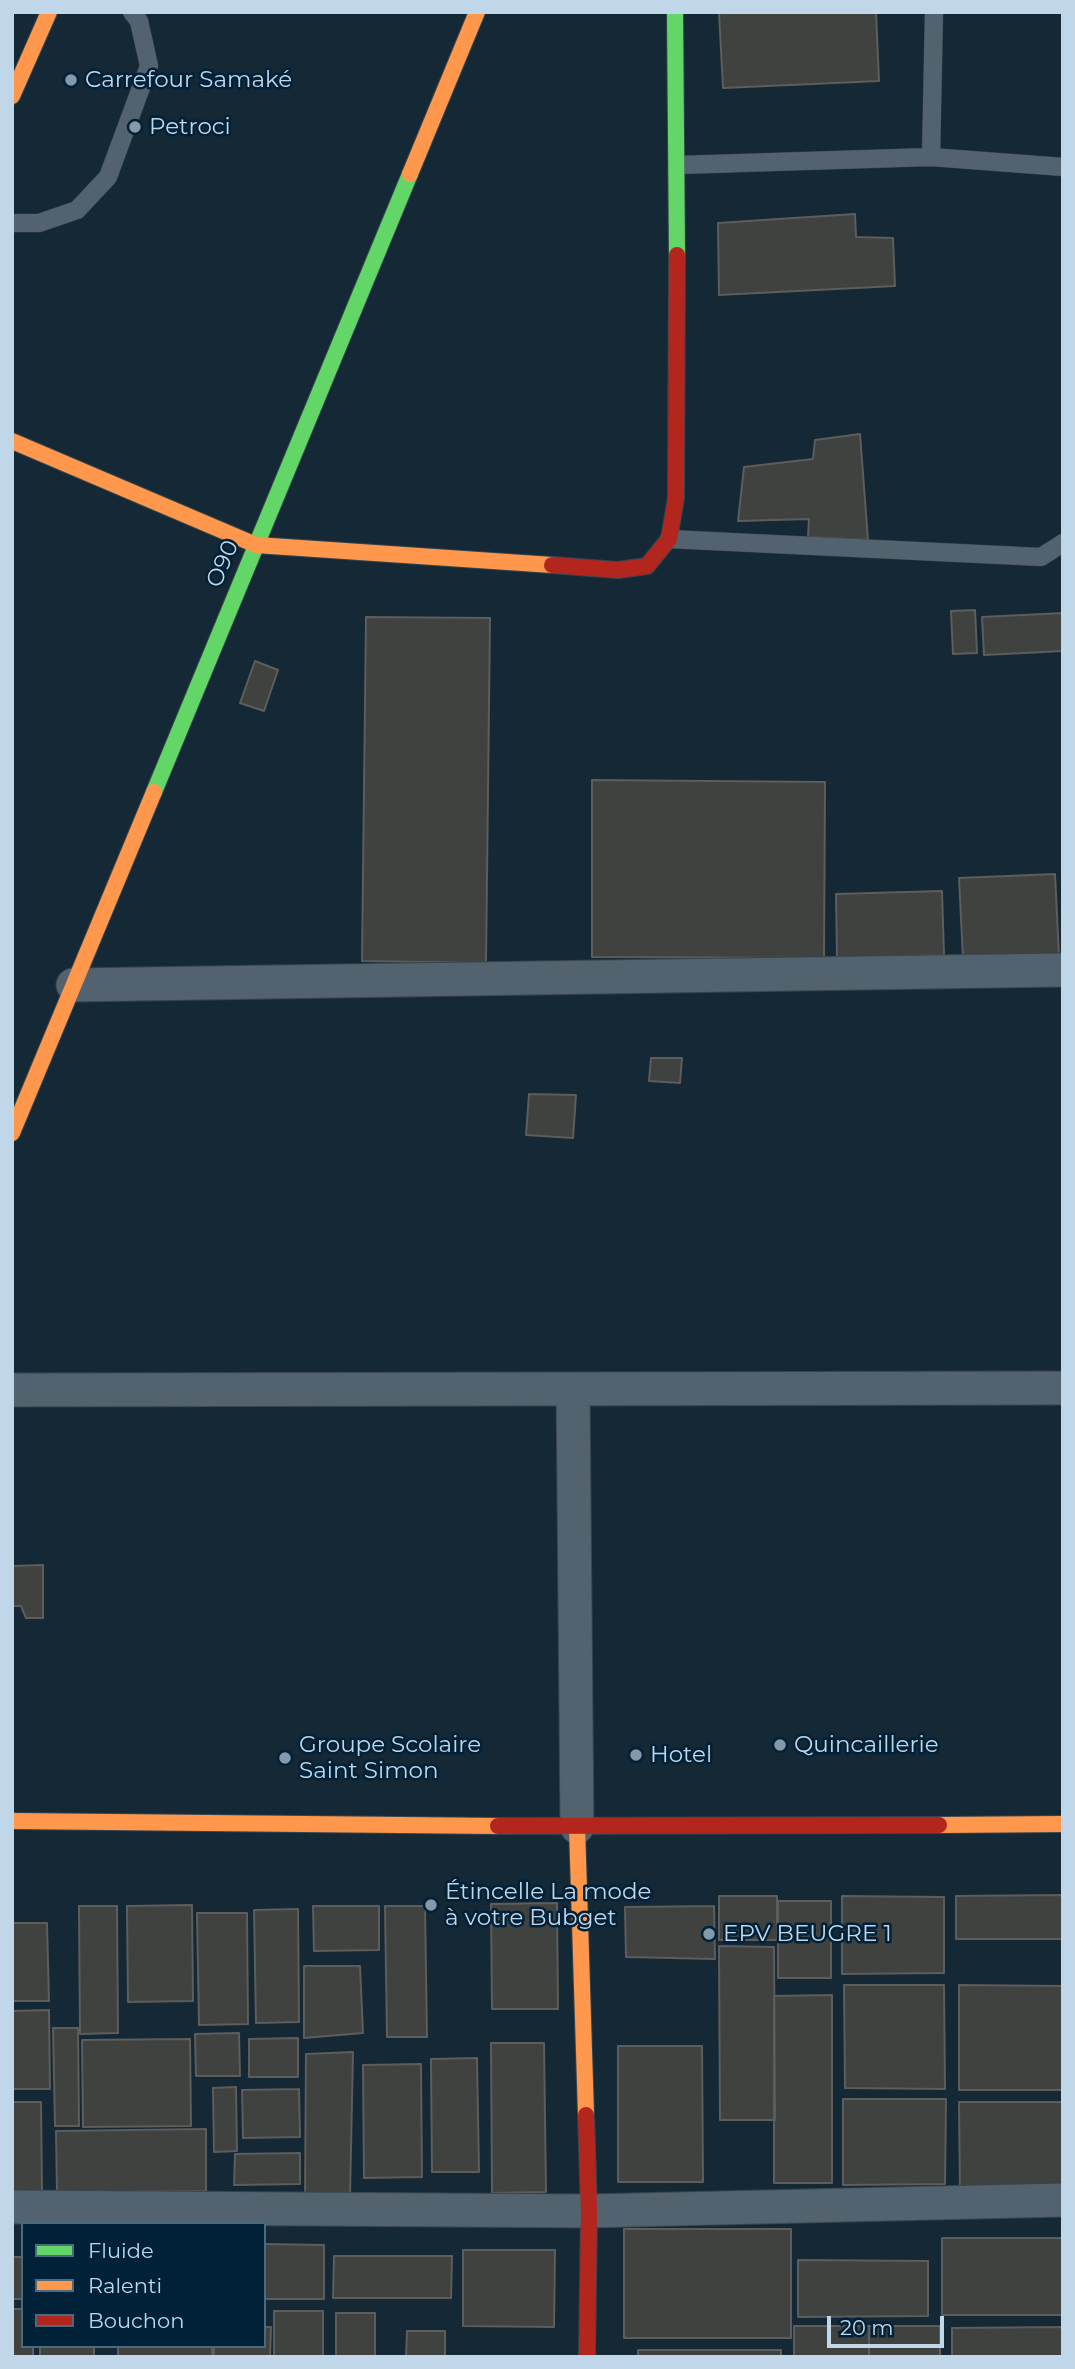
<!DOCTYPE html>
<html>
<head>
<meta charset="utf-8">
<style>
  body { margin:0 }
  #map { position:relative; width:1075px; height:2369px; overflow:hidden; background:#152835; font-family:Montserrat,sans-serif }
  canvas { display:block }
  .frame { position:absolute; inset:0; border:14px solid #bfd7e9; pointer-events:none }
  .legend { position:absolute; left:21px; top:2222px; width:245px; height:126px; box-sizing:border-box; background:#002137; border:2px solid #4c6a7e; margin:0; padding:9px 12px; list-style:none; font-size:21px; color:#bfd7e9 }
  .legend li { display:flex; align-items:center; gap:14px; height:35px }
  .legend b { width:35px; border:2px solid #4c6a7e }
  .scale { position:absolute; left:827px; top:2316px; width:117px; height:32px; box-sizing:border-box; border:4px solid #bfd7e9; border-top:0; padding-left:9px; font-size:21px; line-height:24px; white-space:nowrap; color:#bfd7e9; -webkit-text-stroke:5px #002137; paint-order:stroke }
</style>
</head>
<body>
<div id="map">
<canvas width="1075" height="2369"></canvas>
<div class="frame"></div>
<ul class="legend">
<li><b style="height:9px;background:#63d668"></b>Fluide</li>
<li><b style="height:9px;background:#ff974d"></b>Ralenti</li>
<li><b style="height:9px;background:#b3261e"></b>Bouchon</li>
</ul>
<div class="scale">20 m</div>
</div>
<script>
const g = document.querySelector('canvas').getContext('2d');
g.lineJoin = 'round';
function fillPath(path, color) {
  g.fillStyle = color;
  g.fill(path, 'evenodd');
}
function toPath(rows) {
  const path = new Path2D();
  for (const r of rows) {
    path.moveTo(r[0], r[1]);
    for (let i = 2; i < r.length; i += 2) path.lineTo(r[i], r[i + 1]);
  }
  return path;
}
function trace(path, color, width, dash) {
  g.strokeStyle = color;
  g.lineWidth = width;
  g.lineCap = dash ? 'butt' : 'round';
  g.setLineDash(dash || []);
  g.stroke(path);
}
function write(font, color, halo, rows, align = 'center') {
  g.font = font + ' Montserrat,sans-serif';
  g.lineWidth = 5;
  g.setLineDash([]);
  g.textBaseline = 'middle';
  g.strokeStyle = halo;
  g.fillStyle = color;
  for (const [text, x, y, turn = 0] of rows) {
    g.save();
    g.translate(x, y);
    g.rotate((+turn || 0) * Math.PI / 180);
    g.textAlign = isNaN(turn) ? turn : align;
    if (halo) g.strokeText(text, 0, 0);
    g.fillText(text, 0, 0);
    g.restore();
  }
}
const building = toPath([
  [719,12,876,12,879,81,723,88,719,12],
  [855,214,856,237,893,238,895,286,719,295,718,223,855,214],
  [860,434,868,540,808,537,809,519,738,521,744,467,813,459,815,440,860,434],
  [975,610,977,653,953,654,951,611,975,610],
  [1063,613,1063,651,984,655,982,617,1063,613],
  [366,617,490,618,486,963,362,961,366,617],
  [255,661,278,670,264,711,240,703,255,661],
  [592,780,825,782,824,958,592,957,592,780],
  [1055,874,1059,955,963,959,959,878,1055,874],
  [942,891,944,955,837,958,836,894,942,891],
  [651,1058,682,1058,680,1083,649,1081,651,1058],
  [529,1094,576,1095,573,1138,526,1135,529,1094],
  [43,1565,43,1618,26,1618,21,1606,12,1606,12,1566,43,1565],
  [1063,1895,1063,1939,956,1939,956,1896,1063,1895],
  [719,1896,777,1896,777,1940,719,1940,719,1896],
  [842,1896,944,1897,944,1973,842,1974,842,1896],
  [778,1901,831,1901,831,1978,778,1978,778,1901],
  [557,1903,558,2009,492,2009,491,1904,557,1903],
  [192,1905,193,2001,128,2002,127,1906,192,1905],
  [79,1906,117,1906,118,2033,80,2034,79,1906],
  [313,1906,379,1906,379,1950,314,1951,313,1906],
  [385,1906,425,1906,427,2037,387,2037,385,1906],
  [714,1906,715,1959,626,1957,625,1907,714,1906],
  [298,1909,299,2022,256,2023,254,1910,298,1909],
  [197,1913,247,1913,248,2024,199,2025,197,1913],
  [12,1923,47,1923,49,2001,12,2001,12,1923],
  [719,1946,774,1947,775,2120,720,2120,719,1946],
  [304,1966,360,1966,363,2033,304,2038,304,1966],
  [844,1985,944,1985,945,2089,845,2088,844,1985],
  [959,1985,1063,1986,1063,2090,959,2090,959,1985],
  [832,1995,832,2183,774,2183,774,1996,832,1995],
  [49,2010,50,2089,12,2089,12,2011,49,2010],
  [53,2028,78,2028,79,2126,55,2126,53,2028],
  [239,2033,240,2076,196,2076,195,2034,239,2033],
  [298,2038,298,2077,249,2077,249,2039,298,2038],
  [190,2039,191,2126,83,2127,82,2040,190,2039],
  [491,2043,544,2043,546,2192,492,2193,491,2043],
  [618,2046,702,2046,703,2182,618,2182,618,2046],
  [353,2052,350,2196,305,2199,306,2054,353,2052],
  [477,2058,479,2172,432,2172,431,2059,477,2058],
  [421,2064,422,2177,364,2178,363,2065,421,2064],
  [236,2087,237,2151,214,2152,213,2088,236,2087],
  [299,2089,300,2137,243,2138,242,2090,299,2089],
  [843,2099,946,2099,945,2184,843,2185,843,2099],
  [12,2102,41,2102,42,2193,12,2194,12,2102],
  [959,2102,1063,2102,1063,2194,960,2194,959,2102],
  [206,2129,206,2191,57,2192,56,2131,206,2129],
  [300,2153,300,2184,234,2185,235,2154,300,2153],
  [624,2229,791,2229,791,2338,624,2338,624,2229],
  [942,2238,1063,2238,1063,2315,942,2315,942,2238],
  [264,2244,324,2245,324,2299,264,2299,264,2244],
  [463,2250,555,2250,554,2327,463,2326,463,2250],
  [334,2256,452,2256,451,2298,333,2298,334,2256],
  [12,2257,23,2257,23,2299,12,2299,12,2257],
  [798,2260,928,2261,928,2316,798,2317,798,2260],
  [12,2309,23,2309,23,2346,33,2346,33,2357,12,2357,12,2309],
  [274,2311,323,2311,323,2357,274,2357,274,2311],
  [336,2313,375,2313,375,2357,336,2357,336,2313],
  [794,2326,869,2326,869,2357,794,2357,794,2326],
  [869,2326,940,2326,940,2357,869,2357,869,2326],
  [264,2327,271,2327,270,2357,214,2357,214,2346,264,2346,264,2327],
  [1063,2327,1063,2357,952,2357,952,2328,1063,2327],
  [407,2331,445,2331,445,2357,406,2357,407,2331],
  [40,2346,94,2346,94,2357,40,2357,40,2346],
  [118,2346,212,2346,212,2357,118,2357,118,2346],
  [638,2350,781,2350,781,2357,638,2357,638,2350]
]);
const lane = toPath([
  [931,157,934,12],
  [678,165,931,157,1063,167],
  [12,223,39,223,77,210,108,177,149,66,139,21,132,12],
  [669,539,1041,557,1063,543]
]);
const street = toPath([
  [73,985,1063,970],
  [573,1389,577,1827],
  [12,1390,1063,1388],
  [12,2207,589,2211,1063,2200]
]);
const fast = toPath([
  [675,12,677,255],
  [154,792,410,174]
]);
const slow = toPath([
  [12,96,49,12],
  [410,174,477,12],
  [12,441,256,545,552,565],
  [12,1133,154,792],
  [12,1821,498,1826],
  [939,1825,1063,1824],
  [577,1827,586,2115]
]);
const jam = toPath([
  [552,565,618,570,647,566,669,539,676,498,677,255],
  [498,1826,939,1825],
  [586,2115,589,2211,587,2357]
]);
const markers = [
  [71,80,7,"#849aaa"],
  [135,127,7,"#849aaa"],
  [780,1745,7,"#849aaa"],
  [636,1755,7,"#849aaa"],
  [285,1758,7,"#849aaa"],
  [431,1905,7,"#849aaa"],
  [709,1934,7,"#849aaa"]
];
const poiNames = [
  ["Carrefour Samaké",85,80],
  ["Petroci",149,127],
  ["Groupe Scolaire",299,1745],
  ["Saint Simon",299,1771],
  ["Quincaillerie",794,1745],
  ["Hotel",650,1755],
  ["Étincelle La mode",445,1892],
  ["à votre Bubget",445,1918],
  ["EPV BEUGRE 1",723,1934]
];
const streetNames = [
  ["O90",223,564,-67]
];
fillPath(building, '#40423f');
trace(building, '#5c5d5c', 2);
trace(lane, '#36454f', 19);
trace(street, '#36454f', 35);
trace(fast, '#36454f', 18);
trace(slow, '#36454f', 18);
trace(jam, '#36454f', 18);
trace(lane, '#52636f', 18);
trace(street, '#52636f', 33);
trace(fast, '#63d668', 16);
trace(slow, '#ff974d', 16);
trace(jam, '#b3261e', 16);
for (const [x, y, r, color] of markers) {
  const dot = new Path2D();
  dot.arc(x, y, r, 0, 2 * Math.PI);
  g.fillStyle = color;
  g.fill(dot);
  trace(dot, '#002137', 2.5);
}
write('23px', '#bfd7e9', '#002137', poiNames, 'left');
write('23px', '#bfd7e9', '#002137', streetNames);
</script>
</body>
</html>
